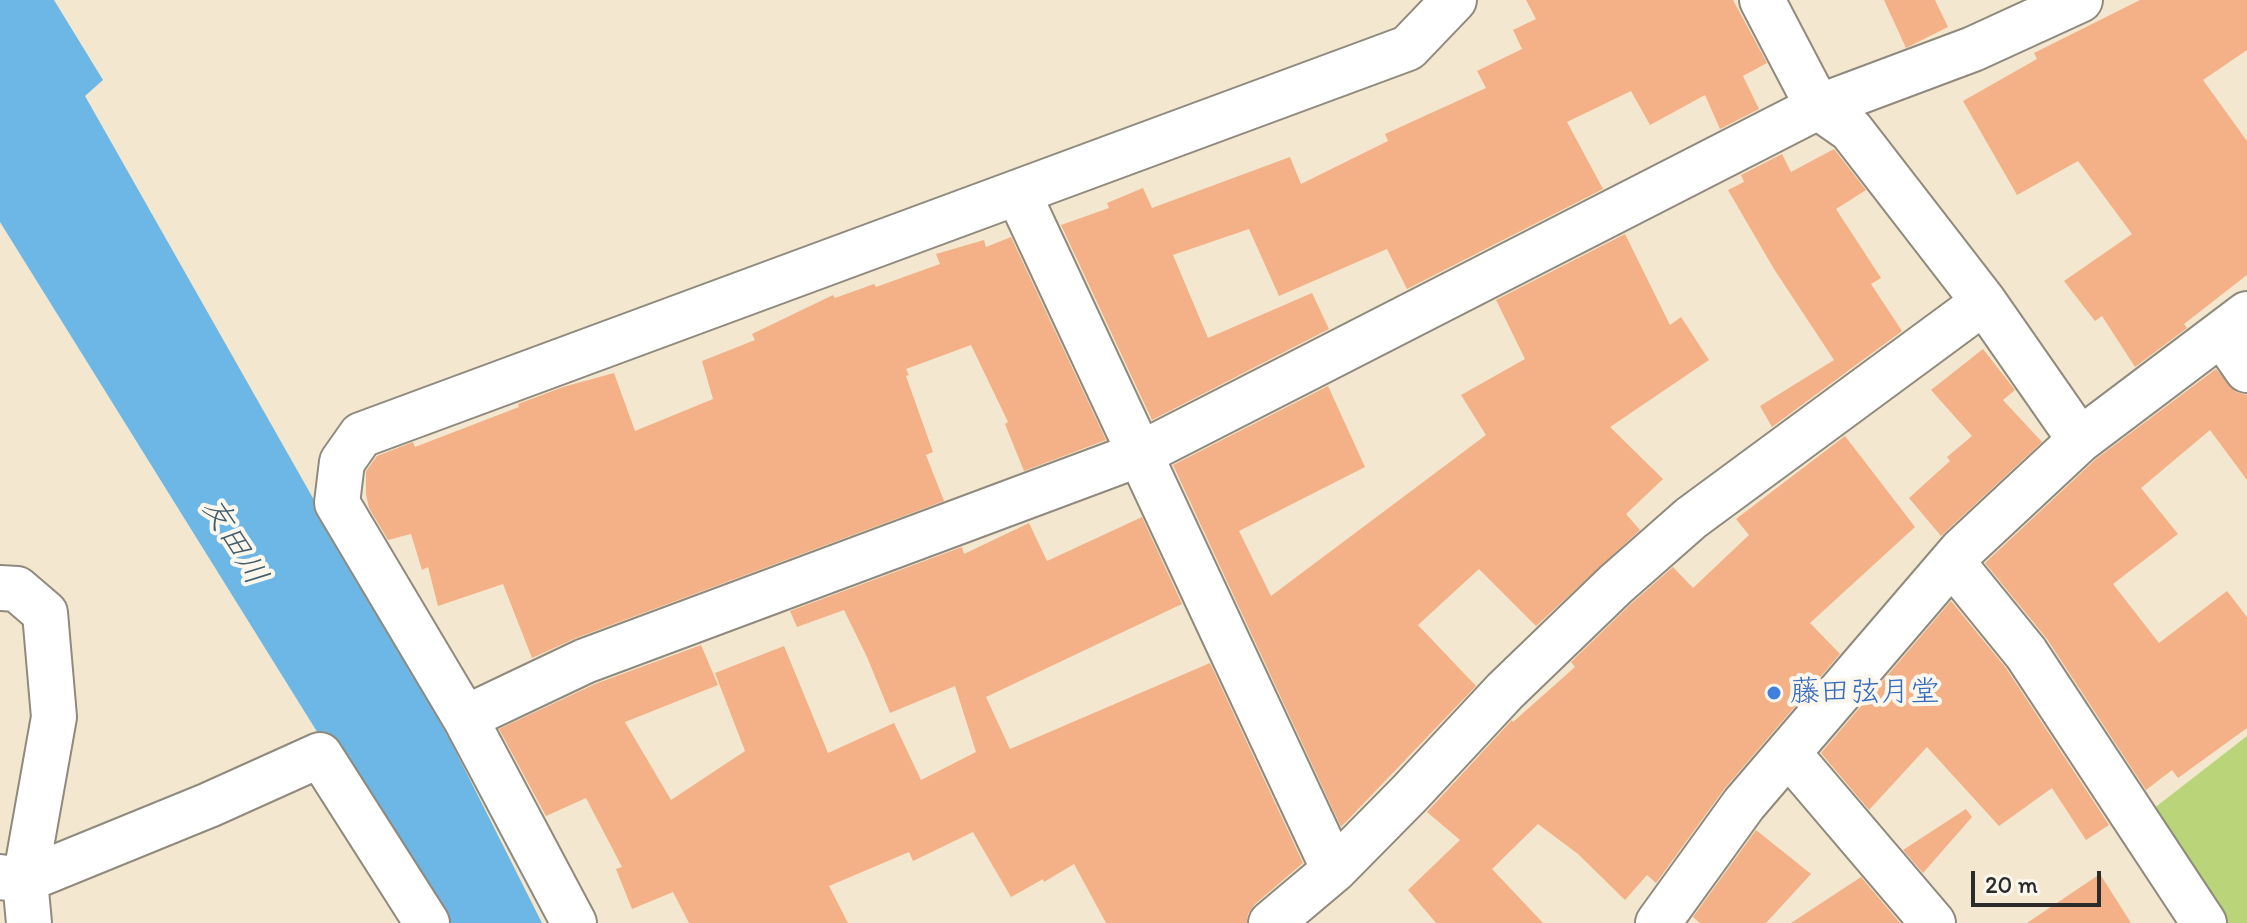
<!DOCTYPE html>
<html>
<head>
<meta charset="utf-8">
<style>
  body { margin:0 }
  #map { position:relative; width:2247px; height:923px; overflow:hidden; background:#f3e8cf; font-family:Itim,sans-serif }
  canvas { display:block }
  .scale { position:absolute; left:1971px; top:871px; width:130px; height:36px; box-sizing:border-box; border:4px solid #2b2b2b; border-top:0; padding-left:10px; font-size:24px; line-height:28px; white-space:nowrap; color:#2b2b2b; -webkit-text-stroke:6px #fbf7ec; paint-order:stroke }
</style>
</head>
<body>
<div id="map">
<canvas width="2247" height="923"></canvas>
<div class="scale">20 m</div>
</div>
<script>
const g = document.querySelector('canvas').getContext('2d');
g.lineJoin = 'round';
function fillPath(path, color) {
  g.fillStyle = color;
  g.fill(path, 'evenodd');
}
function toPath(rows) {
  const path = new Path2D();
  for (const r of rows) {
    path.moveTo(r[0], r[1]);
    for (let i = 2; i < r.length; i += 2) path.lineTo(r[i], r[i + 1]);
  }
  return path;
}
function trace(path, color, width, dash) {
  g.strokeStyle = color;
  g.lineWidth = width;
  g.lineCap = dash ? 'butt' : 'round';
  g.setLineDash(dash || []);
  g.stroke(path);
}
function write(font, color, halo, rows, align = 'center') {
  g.font = font + ' Itim,"Klee One",sans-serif';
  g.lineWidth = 8;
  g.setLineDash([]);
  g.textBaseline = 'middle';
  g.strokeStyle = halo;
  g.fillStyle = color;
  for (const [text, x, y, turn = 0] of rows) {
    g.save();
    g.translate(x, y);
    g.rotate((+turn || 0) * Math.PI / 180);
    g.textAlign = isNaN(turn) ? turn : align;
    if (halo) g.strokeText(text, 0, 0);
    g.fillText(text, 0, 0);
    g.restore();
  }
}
const green = toPath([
  [2247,736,2247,923,2218,923,2144,816]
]);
const water = toPath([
  [0,0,54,0,103,80,85,96,449,738,542,923,436,923,0,222]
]);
const building = toPath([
  [1526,0,1733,0,1767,63,1743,76,1759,109,1720,129,1705,95,1650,125,1631,91,1567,122,1603,189,1407,289,1387,249,1279,296,1249,229,1173,255,1208,338,1312,293,1329,329,1152,420,1061,225,1109,208,1107,203,1143,188,1152,208,1290,157,1301,184,1388,141,1385,134,1486,88,1477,71,1522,49,1513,30,1536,19],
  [1884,0,1935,0,1948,27,1906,48],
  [2140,0,2247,0,2247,50,2203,80,2247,141,2247,275,2184,324,2187,328,2135,367,2102,316,2095,321,2064,281,2132,234,2078,161,2017,195,1963,101,2037,59,2034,53],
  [1834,149,1866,190,1836,209,1881,278,1871,284,1902,331,1772,427,1760,406,1834,360,1774,269,1728,190,1744,182,1741,175,1782,154,1791,172],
  [1625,234,1670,325,1681,317,1709,360,1610,427,1663,479,1626,514,1640,530,1536,626,1479,569,1418,625,1476,686,1341,827,1173,465,1328,386,1365,467,1239,531,1271,596,1486,435,1461,395,1525,359,1496,300],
  [1011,237,1106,440,1024,471,1005,424,1008,422,971,345,906,369,909,375,906,376,933,452,926,455,944,501,576,638,532,658,503,584,438,606,428,567,422,570,411,534,388,540,369,508,366,494,366,471,377,456,413,442,415,447,519,407,518,404,563,387,614,373,635,431,713,399,702,361,755,340,752,334,833,295,835,298,874,284,876,287,940,264,936,254,984,240,986,247],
  [1983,349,2015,390,2003,400,2042,442,1941,536,1909,498,1950,461,1947,457,1972,436,1931,390],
  [2216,369,2236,392,2247,395,2247,480,2210,430,2141,488,2178,534,2113,584,2159,643,2227,591,2247,617,2247,728,2178,778,2172,770,2146,790,2047,639,1985,563,2096,459],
  [1845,436,1915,527,1810,623,1840,654,1725,788,1656,883,1647,875,1625,900,1578,854,1538,824,1492,869,1543,923,1436,923,1408,890,1460,840,1427,812,1512,720,1513,722,1575,667,1571,662,1633,602,1673,567,1693,588,1749,535,1736,519],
  [1142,517,1182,604,986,697,1010,749,1210,663,1303,863,1255,904,1248,914,1247,923,1106,923,1074,864,1044,882,1043,879,1011,897,973,832,913,861,909,852,829,886,848,923,689,923,673,892,632,909,616,869,622,867,586,798,546,816,499,729,595,684,701,645,718,685,625,722,671,800,745,751,715,673,784,646,828,753,894,723,921,780,976,752,955,686,890,713,867,657,844,610,797,627,790,611,962,547,964,554,1029,523,1047,561],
  [1951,601,2006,668,2109,825,2086,840,2052,788,1999,826,1927,747,1869,810,1821,753],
  [1966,809,1972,817,1923,873,1903,850],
  [1756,830,1811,874,1766,923,1700,923,1693,917],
  [2100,874,2131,923,2027,923],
  [1861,877,1900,923,1791,923]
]);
const minor = toPath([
  [1762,0,1818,107,1851,130,1984,302,2080,440],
  [1018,193,1334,870],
  [2222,334,2247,370],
  [1952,562,2026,653,2204,923],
  [0,588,17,589,45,613,54,717,25,880,29,923],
  [465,718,585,661,1140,454,1818,107,1973,49,2080,0],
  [1788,753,1933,923],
  [0,877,25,880,209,805,320,755,427,923],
  [574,923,465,718,337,503,342,462,361,435,1408,48,1454,0],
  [1271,923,1334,870,1410,793,1505,691,1616,584,1691,518,1984,302],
  [1658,923,1744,804,1962,550,2080,440,2247,314]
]);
const markers = [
  [1774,693,8,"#3f7fe0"]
];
const shopNames = [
  ["藤田弦月堂",1790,693]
];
const waterNames = [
  ["友田川",233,542,59]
];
fillPath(green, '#bad479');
fillPath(water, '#6cb7e5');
fillPath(building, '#f4b086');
trace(minor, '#8f8a7d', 48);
trace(minor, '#fff', 44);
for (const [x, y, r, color] of markers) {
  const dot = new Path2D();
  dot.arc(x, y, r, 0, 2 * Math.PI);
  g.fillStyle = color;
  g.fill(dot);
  trace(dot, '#fbf7ec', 3);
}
write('30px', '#366cbe', '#fbf7ec', shopNames, 'left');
write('italic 32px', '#425c6c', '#fbf7ec', waterNames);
</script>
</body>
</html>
